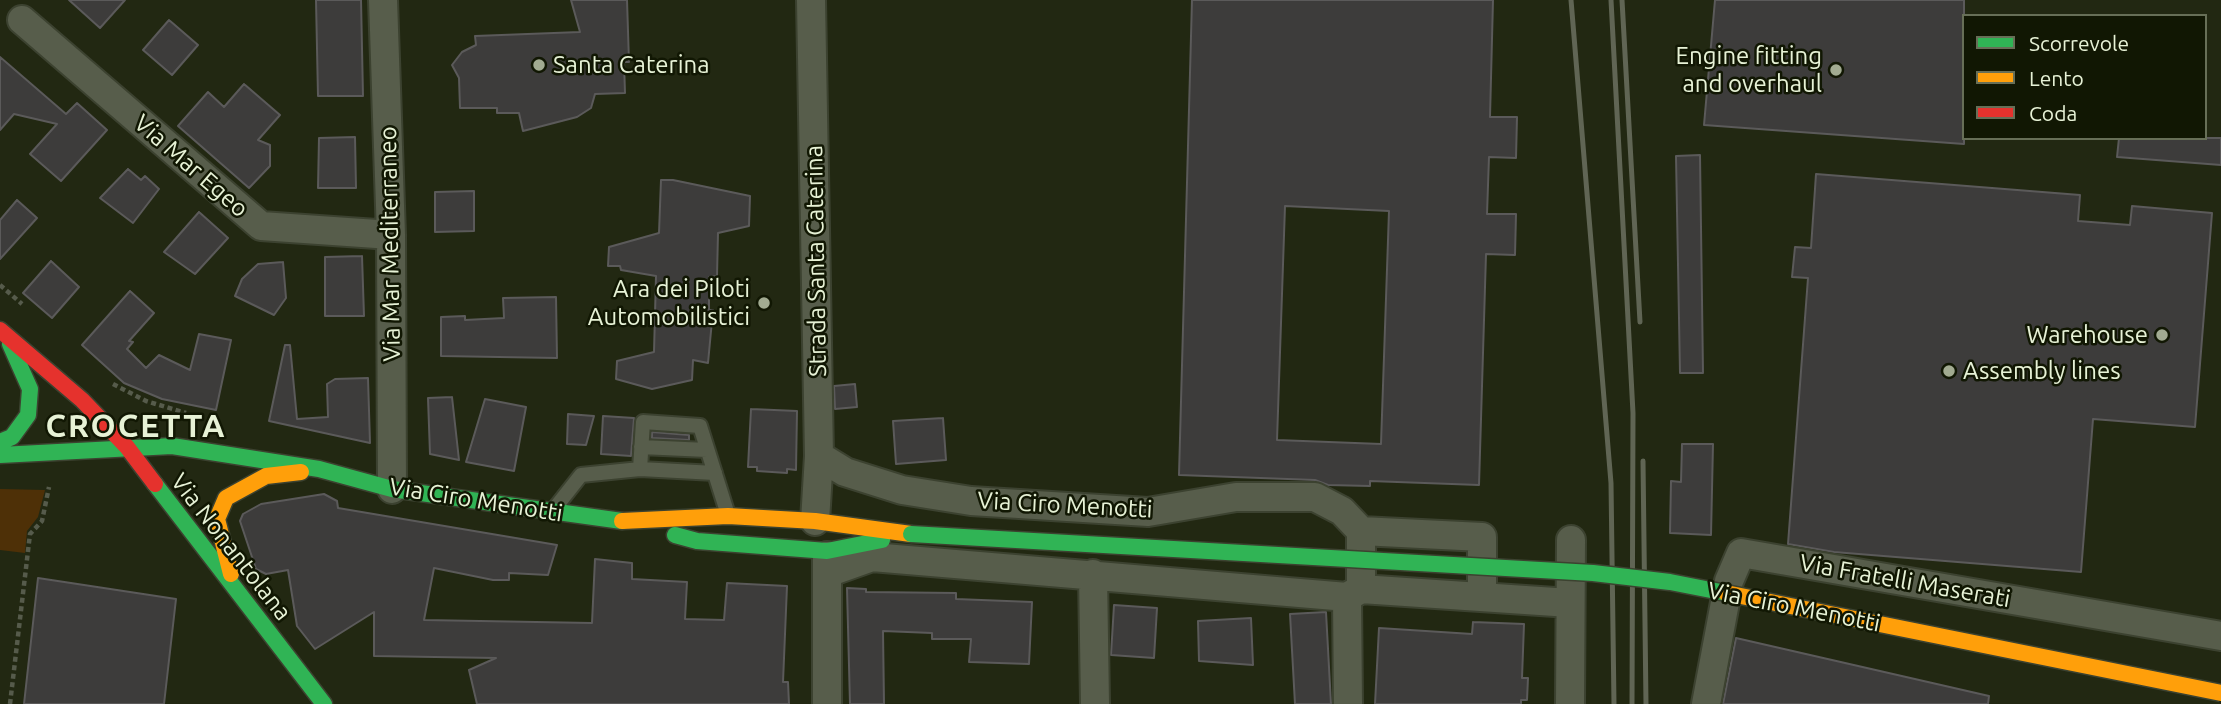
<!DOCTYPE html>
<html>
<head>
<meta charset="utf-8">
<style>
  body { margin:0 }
  #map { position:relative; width:2221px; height:704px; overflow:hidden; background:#222812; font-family:Ubuntu,sans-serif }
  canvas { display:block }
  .legend { position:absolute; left:1962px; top:14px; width:245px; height:126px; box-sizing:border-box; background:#111703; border:2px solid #676f57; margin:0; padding:9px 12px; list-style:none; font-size:21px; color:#e7f2d6 }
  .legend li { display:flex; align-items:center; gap:14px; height:35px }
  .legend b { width:35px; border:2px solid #676f57 }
</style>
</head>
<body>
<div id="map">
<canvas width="2221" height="704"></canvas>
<ul class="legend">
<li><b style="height:9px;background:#30b455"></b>Scorrevole</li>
<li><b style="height:9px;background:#ff9f0a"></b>Lento</li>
<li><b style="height:9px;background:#e5322d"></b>Coda</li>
</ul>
</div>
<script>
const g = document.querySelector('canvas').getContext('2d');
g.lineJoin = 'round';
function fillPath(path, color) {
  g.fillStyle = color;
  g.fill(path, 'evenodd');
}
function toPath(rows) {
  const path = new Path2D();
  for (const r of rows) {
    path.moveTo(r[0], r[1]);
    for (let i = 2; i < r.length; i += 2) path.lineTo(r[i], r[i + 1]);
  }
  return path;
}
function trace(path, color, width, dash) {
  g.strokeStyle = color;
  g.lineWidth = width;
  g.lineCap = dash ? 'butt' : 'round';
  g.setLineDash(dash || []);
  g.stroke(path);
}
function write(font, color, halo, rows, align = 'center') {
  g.font = font + ' Ubuntu,sans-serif';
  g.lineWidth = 5;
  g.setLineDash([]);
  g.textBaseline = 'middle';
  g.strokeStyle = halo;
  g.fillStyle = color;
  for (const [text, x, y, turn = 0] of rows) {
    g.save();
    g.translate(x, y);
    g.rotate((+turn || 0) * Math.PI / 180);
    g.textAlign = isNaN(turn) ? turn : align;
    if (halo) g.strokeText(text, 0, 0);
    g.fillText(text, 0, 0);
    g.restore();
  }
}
const green = toPath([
  [0,489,45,490,38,517,27,531,25,553,0,550]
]);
const building = toPath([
  [69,0,125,0,100,28,69,0],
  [316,0,361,0,363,96,318,96,316,0],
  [571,0,627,0,629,62,624,62,625,93,595,94,591,108,577,117,523,131,519,113,497,113,497,108,460,108,459,78,452,65,462,52,476,45,475,36,580,32,571,0],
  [1192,0,1493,0,1490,117,1517,117,1516,158,1489,157,1487,214,1516,214,1515,255,1486,254,1479,485,1370,481,1370,486,1328,485,1315,480,1179,475,1192,0],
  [1285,206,1389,211,1381,444,1277,440,1285,206],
  [1715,0,1964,0,1964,144,1704,125,1715,0],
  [169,20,198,45,172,75,143,50,169,20],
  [0,57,66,114,77,103,107,130,61,181,30,154,57,124,14,114,0,130,0,57],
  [244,84,280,115,258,140,270,145,270,166,249,188,178,126,208,92,224,107,244,84],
  [355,137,356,188,318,188,319,138,355,137],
  [2119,138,2221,138,2221,165,2117,157,2119,138],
  [1700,155,1703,373,1680,373,1676,156,1700,155],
  [128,169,141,180,145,176,159,189,133,223,100,198,128,169],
  [1816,174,2080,195,2078,221,2130,225,2132,206,2212,213,2195,427,2093,419,2081,572,1834,552,1788,544,1808,278,1792,277,1795,247,1811,248,1816,174],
  [661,180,673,180,750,196,749,226,718,233,717,276,709,277,709,310,713,310,708,363,693,360,692,380,652,389,616,379,617,361,654,352,656,276,621,270,620,266,608,266,609,247,659,233,661,180],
  [474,191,474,231,435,232,435,192,474,191],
  [17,200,37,218,0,259,0,220,17,200],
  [199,212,228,238,195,274,164,252,199,212],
  [362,256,364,316,325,316,325,257,362,256],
  [51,261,79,287,52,318,23,293,51,261],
  [283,262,286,298,274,315,235,296,242,279,258,264,283,262],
  [130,291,154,313,129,341,133,342,127,349,146,368,159,355,190,370,199,334,231,340,216,410,162,399,124,383,82,345,130,291],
  [556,297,557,358,441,356,441,317,465,316,465,320,504,318,503,298,556,297],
  [285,345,290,345,297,419,328,417,327,384,335,379,368,378,370,443,269,421,285,345],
  [855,384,857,407,835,409,834,386,855,384],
  [452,397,459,460,430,454,428,398,452,397],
  [485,399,526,407,514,471,466,462,485,399],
  [751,409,797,411,796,470,787,469,787,473,757,471,757,467,748,467,751,409],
  [568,414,594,416,586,445,567,444,568,414],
  [603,416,634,418,631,456,601,454,603,416],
  [943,418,946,460,896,464,893,421,943,418],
  [652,432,689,435,689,440,652,438,652,432],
  [1682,444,1713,444,1711,535,1670,533,1671,481,1681,482,1682,444],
  [324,494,337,501,338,508,557,545,548,575,509,573,509,580,493,580,434,568,424,620,592,623,595,559,632,563,632,579,687,582,685,619,724,620,727,583,787,586,783,682,788,682,789,704,477,704,469,670,496,658,374,656,374,612,315,649,297,626,288,570,266,574,256,569,240,521,243,514,261,504,324,494],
  [38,578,176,599,164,704,24,704,38,578],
  [847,588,866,589,866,592,956,593,956,599,1032,602,1029,664,969,662,971,639,932,639,932,633,883,631,884,704,850,704,847,588],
  [1114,605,1157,608,1154,658,1111,655,1114,605],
  [1326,612,1331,704,1295,704,1290,614,1326,612],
  [1251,618,1253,665,1199,661,1198,621,1251,618],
  [1473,622,1524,624,1522,678,1528,678,1527,700,1521,700,1521,704,1375,704,1379,628,1472,634,1473,622],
  [1736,638,1989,696,1988,704,1723,704,1736,638]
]);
const path = toPath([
  [0,285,22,304],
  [113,384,146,401,186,413],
  [10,704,30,534,42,521,49,487]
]);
const lane = toPath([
  [641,447,707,450],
  [640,469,715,473],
  [555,508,581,475,640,469,643,422,700,426,728,515]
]);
const street = toPath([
  [383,0,391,235,392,489],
  [811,0,819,456,815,521],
  [22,20,261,226,391,235],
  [819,456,845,472,902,490,971,501,1148,512,1236,497,1315,497,1342,511,1361,531,1361,589],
  [1361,531,1482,537,1482,584],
  [827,556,827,704],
  [827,573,872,557,1347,597,1361,589],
  [1093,574,1095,704],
  [1361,589,1570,603],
  [1347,597,1348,704],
  [1570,704,1571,540],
  [1706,704,1729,581,1741,553,2221,636]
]);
const fast = toPath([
  [0,442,12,437,28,415,30,389,10,344],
  [0,455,172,446,319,469,392,489,622,521],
  [155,484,324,704],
  [675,535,697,541,827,551,882,540]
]);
const slow = toPath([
  [622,521,728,516,815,521,911,534],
  [231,574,217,519,226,498,266,476,301,472]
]);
const jam = toPath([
  [0,330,82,400,127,447,155,484]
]);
const rail = toPath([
  [1571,0,1611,483,1614,704],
  [1611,0,1633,413,1632,704],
  [1622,0,1640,322],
  [1643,461,1646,704]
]);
const fastBridge = toPath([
  [911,534,1593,573,1670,582,1726,593]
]);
const slowBridge = toPath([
  [1726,593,2221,693]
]);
const markers = [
  [539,65,7,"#a2ab91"],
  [1836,70,7,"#a2ab91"],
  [764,303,7,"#a2ab91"],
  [2162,335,7,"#a2ab91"],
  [1949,371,7,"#a2ab91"]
];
const poiNames = [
  ["Engine fitting",1822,56],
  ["and overhaul",1822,84],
  ["Santa Caterina",553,65,"left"],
  ["Ara dei Piloti",750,289],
  ["Automobilistici",750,317],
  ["Warehouse",2148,335],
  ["Assembly lines",1963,371,"left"]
];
const streetNames = [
  ["Via Mar Egeo",191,166,41],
  ["Via Mar Mediterraneo",390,244,-91],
  ["Strada Santa Caterina",816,261,-91],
  ["Via Ciro Menotti",476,500,9],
  ["Via Ciro Menotti",1065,505,3],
  ["Via Nonantolana",231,547,52],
  ["Via Fratelli Maserati",1905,581,10],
  ["Via Ciro Menotti",1794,607,11]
];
const districtNames = [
  ["CROCETTA",136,426]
];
fillPath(green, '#4e3007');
fillPath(building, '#3d3c3b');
trace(building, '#5b5a5a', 2);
trace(lane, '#3c4230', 18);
trace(street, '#3c4230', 32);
trace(fast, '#3c4230', 19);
trace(slow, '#3c4230', 19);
trace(jam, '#3c4230', 19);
trace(path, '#565b4b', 4.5, [5, 3.5]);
trace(lane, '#575d4b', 14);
trace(street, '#575d4b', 28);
trace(fast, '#30b455', 16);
trace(slow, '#ff9f0a', 16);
trace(jam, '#e5322d', 16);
trace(rail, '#606554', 5);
trace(fastBridge, '#3c4230', 19, []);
trace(slowBridge, '#3c4230', 19, []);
trace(fastBridge, '#30b455', 16);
trace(slowBridge, '#ff9f0a', 16);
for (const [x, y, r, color] of markers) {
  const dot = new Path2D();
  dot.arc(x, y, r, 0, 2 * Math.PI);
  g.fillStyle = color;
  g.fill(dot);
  trace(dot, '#111703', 2.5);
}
write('24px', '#e7f2d6', '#111703', poiNames, 'right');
write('24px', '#e7f2d6', '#111703', streetNames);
g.letterSpacing = '2px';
write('bold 32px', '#e7f2d6', '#111703', districtNames);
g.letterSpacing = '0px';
</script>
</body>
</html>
